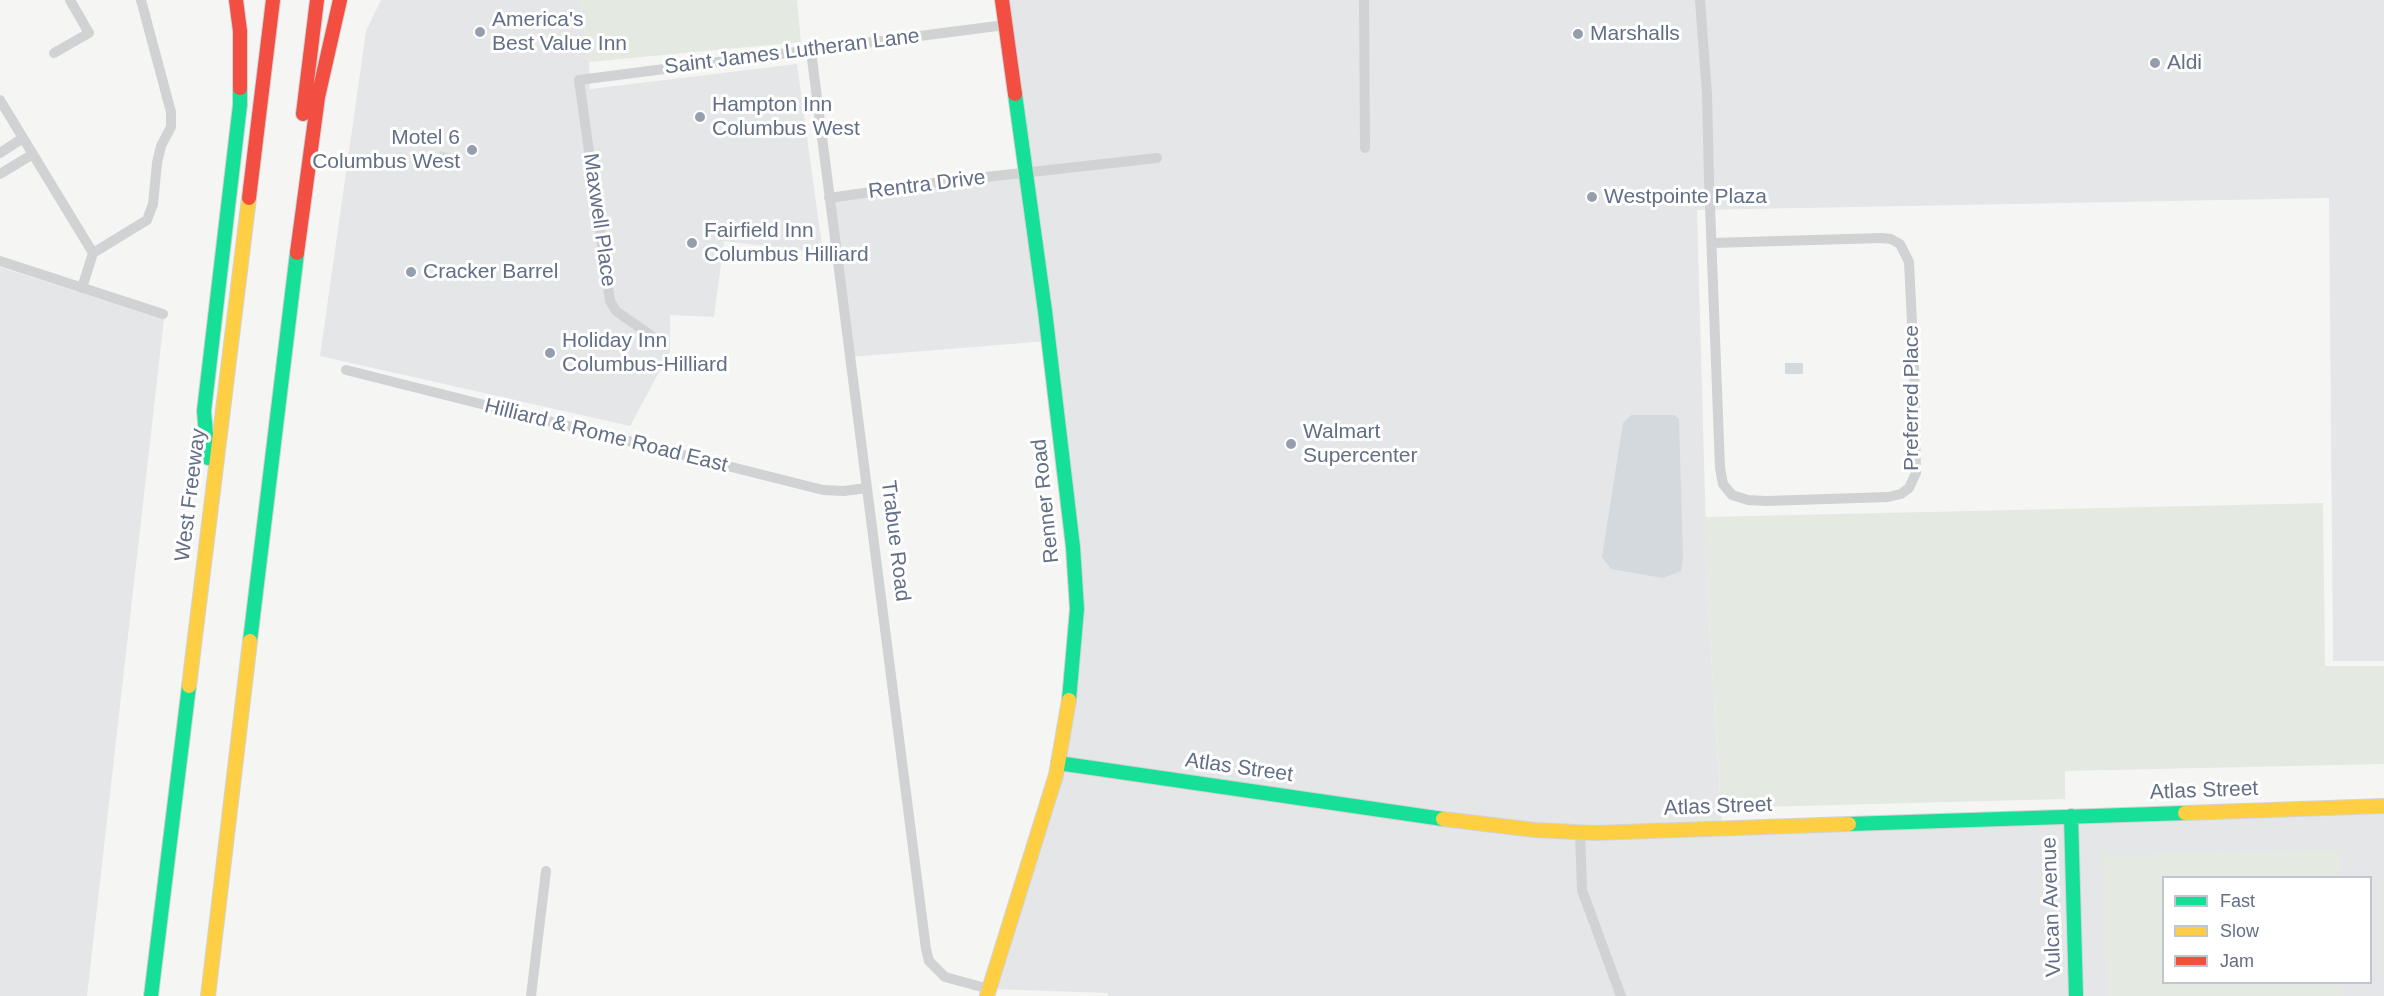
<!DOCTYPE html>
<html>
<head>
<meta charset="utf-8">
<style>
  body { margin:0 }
  #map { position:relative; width:2384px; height:996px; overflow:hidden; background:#f5f6f4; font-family:Arial,sans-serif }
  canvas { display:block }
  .legend { position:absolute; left:2162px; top:876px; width:210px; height:108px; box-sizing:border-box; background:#fff; border:2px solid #c1c5cf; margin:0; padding:8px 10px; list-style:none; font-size:18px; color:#636f87 }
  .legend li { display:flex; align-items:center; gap:12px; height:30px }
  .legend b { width:30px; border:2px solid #c1c5cf }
</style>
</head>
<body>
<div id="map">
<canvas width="2384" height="996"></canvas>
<ul class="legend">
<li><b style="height:8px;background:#16e098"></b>Fast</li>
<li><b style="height:8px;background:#ffcf43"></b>Slow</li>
<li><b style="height:8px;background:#f24e42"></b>Jam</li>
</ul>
</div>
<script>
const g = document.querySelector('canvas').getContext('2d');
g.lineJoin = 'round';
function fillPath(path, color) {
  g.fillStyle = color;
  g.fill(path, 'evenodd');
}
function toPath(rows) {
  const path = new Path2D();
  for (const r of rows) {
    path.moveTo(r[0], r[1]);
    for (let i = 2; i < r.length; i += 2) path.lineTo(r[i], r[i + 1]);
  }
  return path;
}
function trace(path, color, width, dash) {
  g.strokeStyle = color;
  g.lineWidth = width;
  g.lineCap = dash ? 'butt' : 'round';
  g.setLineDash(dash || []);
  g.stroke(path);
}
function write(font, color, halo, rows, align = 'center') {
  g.font = font + ' Arial,sans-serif';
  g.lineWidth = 6;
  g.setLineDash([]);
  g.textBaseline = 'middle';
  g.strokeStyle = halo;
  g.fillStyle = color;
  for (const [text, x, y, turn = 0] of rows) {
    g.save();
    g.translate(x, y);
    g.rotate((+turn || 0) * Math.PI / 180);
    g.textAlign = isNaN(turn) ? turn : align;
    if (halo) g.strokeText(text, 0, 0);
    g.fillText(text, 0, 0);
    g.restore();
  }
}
const built = toPath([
  [381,0,580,0,589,62,590,89,797,64,823,253,724,241,714,317,670,315,670,352,630,426,320,356,366,31],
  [1002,0,2384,0,2384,661,2333,661,2329,198,1697,210,1708,603,1722,827,2384,806,2384,996,1108,996,1107,993,989,989,1056,775,1076,644,1048,341,850,357,829,198,1025,174],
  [2164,878,2370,878,2370,982,2164,982],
  [0,267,164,319,87,996,0,996]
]);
const green = toPath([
  [580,0,797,0,801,42,589,62],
  [2323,503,2325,666,2384,666,2384,764,2065,771,2065,799,1721,808,1708,603,1705,517],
  [2340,850,2340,877,2164,878,2164,982,2342,983,2342,996,2108,996,2101,854]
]);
const water = toPath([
  [440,151,456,155,454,163,438,159],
  [1785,363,1803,363,1803,374,1785,374],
  [1631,415,1674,415,1679,419,1683,558,1681,571,1663,578,1611,569,1602,557,1623,423]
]);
const street = toPath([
  [1364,0,1365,148],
  [1700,0,1707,94,1709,180,1720,468,1723,484,1732,495,1748,500,1766,501,1888,497,1901,494,1909,488,1916,473,1914,364,1909,262,1900,244,1891,239,1882,238,1712,243],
  [811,51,926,949,929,961,945,977,989,989],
  [54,53,89,33,70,0],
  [0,100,93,253],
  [0,153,23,138],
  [0,174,33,154],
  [829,198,941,182,1157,158],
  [0,261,163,314],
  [82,288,93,253,147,220,153,204,157,163,161,146,171,127,171,112,141,0],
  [656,339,616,311,610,301,579,80,1005,25],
  [346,370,823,490,844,491,867,488],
  [1580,832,1582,890,1621,996],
  [531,996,546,871]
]);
const fast = toPath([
  [1015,94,1045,311,1073,547,1077,609,1069,700],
  [208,458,204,411,240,105,240,88],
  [250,641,297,253],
  [1058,763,1443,819],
  [2071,816,2076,996],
  [1849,824,2185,813],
  [151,996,189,686]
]);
const slow = toPath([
  [189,686,249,198],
  [2185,813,2384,806],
  [1443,819,1535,830,1595,833,1849,824],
  [208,996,250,641],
  [987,996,1056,775,1069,700]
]);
const jam = toPath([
  [236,0,240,31,240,88],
  [1002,0,1015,94],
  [303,114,317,0],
  [249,198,273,0],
  [297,253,318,97,340,0]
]);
const markers = [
  [480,32,6,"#969ead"],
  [1578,34,6,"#969ead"],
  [2155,63,6,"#969ead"],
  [700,117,6,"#969ead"],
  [472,150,6,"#969ead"],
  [1592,197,6,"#969ead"],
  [692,243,6,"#969ead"],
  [411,272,6,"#969ead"],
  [550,353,6,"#969ead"],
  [1291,444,6,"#969ead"]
];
const poiNames = [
  ["America's",492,20],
  ["Best Value Inn",492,44],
  ["Marshalls",1590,34],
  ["Aldi",2167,63],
  ["Hampton Inn",712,105],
  ["Columbus West",712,129],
  ["Motel 6",460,138,"right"],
  ["Columbus West",460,162,"right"],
  ["Westpointe Plaza",1604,197],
  ["Fairfield Inn",704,231],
  ["Columbus Hilliard",704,255],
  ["Cracker Barrel",423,272],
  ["Holiday Inn",562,341],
  ["Columbus-Hilliard",562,365],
  ["Walmart",1303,432],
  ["Supercenter",1303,456]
];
const streetNames = [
  ["Saint James Lutheran Lane",792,52,-7],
  ["Rentra Drive",927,185,-7],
  ["Maxwell Place",599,220,82],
  ["Preferred Place",1912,398,-90],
  ["Hilliard & Rome Road East",606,436,14],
  ["West Freeway",191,495,-83],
  ["Renner Road",1046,501,-96],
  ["Trabue Road",895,541,83],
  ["Atlas Street",1239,768,8],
  ["Atlas Street",2204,791,-2],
  ["Atlas Street",1718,807,-2],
  ["Vulcan Avenue",2052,907,-92]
];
fillPath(built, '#e5e6e7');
fillPath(green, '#e4e9e2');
fillPath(water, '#d4d9de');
trace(fast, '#d1d3d5', 16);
trace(slow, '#d1d3d5', 16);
trace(jam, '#d1d3d5', 16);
trace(street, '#d1d2d3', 10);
trace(fast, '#16e098', 14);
trace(slow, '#ffcf43', 14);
trace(jam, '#f24e42', 14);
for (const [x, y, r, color] of markers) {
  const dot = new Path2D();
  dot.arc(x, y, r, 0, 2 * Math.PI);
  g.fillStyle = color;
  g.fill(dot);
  trace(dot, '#fff', 2);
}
write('21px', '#636f87', '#fff', poiNames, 'left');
write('21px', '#636f87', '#fff', streetNames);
</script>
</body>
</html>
